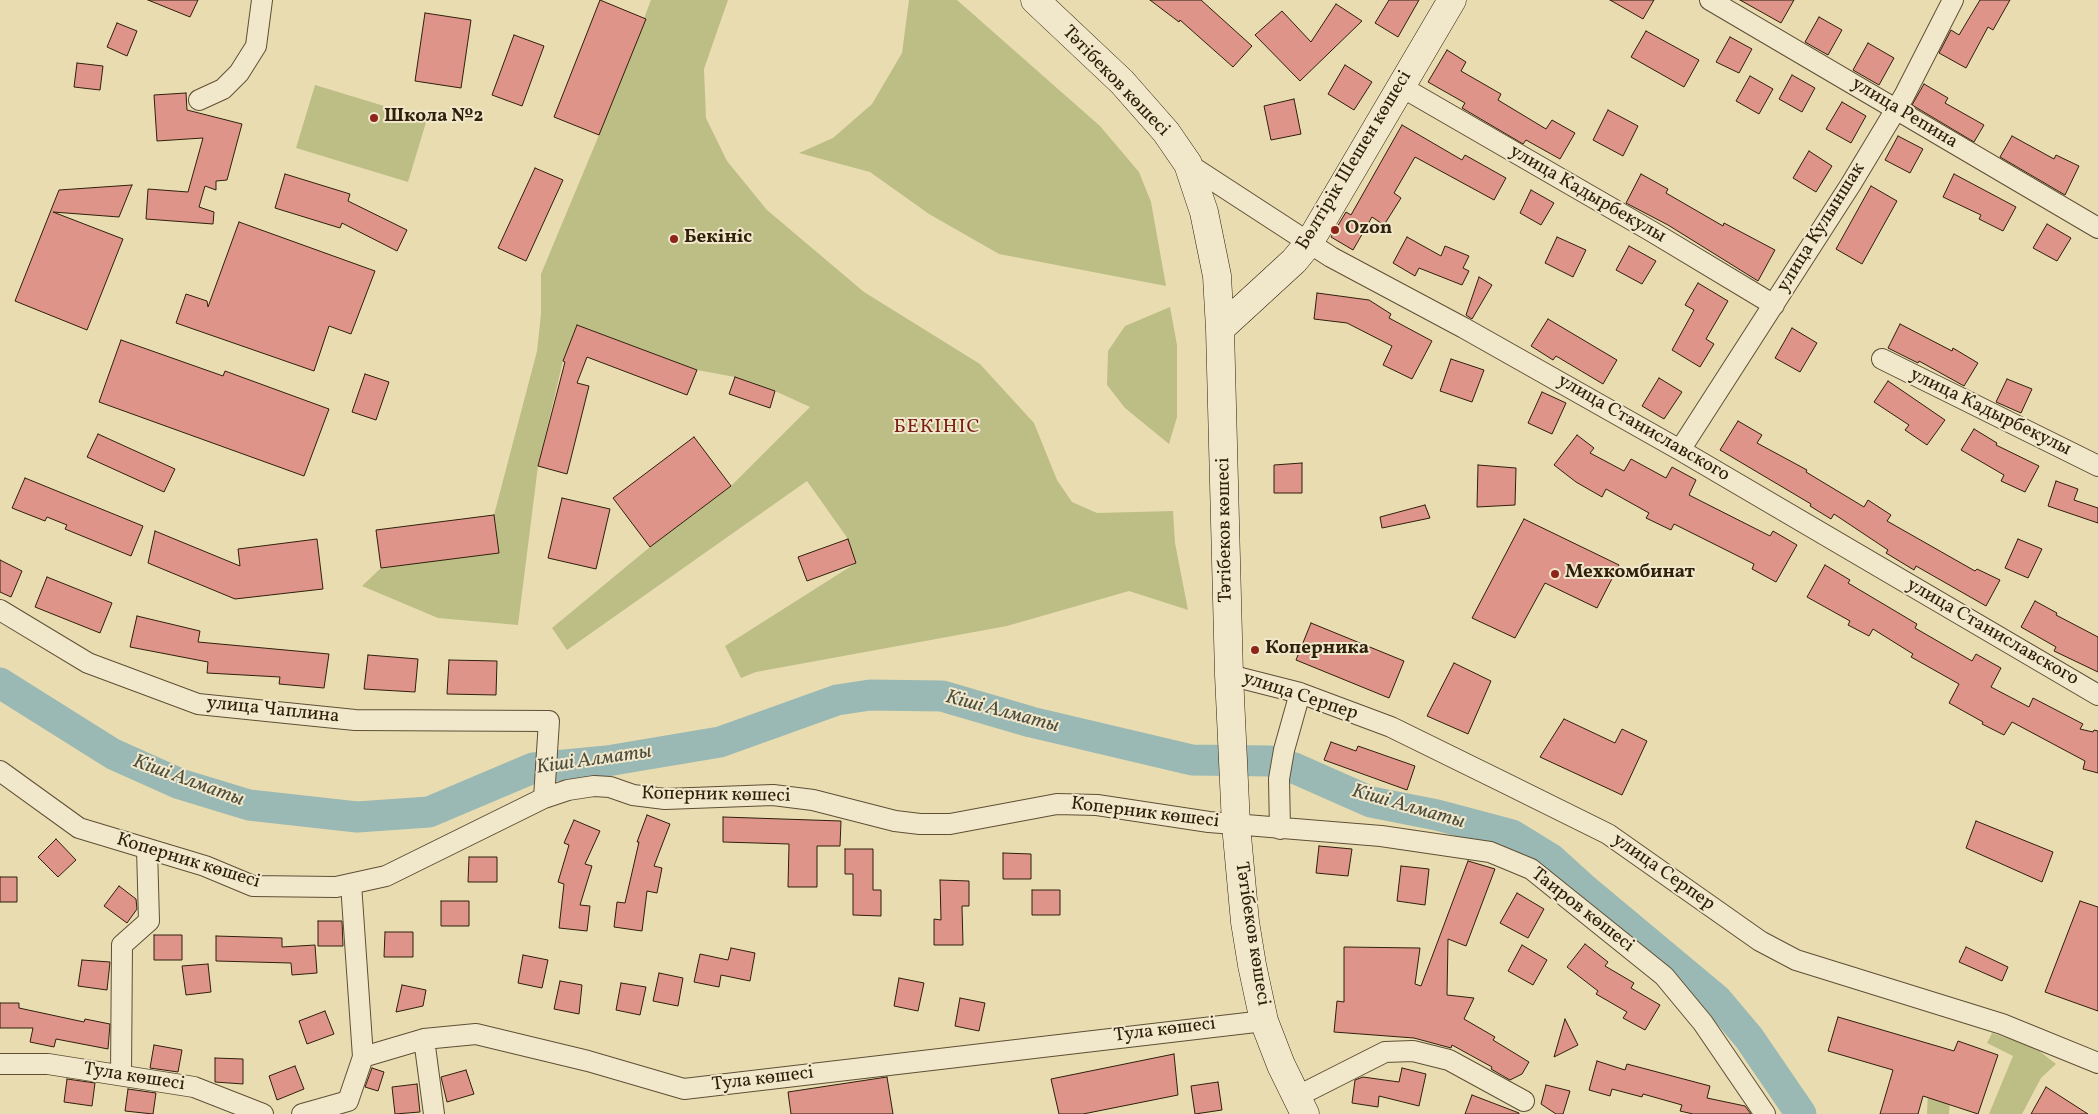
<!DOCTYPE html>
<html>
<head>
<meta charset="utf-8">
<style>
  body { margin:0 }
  canvas { display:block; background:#e9dcb0 }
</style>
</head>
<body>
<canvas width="2098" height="1114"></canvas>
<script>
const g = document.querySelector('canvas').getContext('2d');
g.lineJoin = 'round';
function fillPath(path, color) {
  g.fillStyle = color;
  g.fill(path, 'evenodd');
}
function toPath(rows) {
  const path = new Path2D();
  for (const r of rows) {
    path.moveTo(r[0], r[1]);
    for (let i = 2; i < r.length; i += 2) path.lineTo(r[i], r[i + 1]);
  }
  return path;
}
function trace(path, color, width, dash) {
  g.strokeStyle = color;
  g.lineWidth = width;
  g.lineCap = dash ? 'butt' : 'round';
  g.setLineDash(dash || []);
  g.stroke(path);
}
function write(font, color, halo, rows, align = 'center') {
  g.font = font + ' Vollkorn,serif';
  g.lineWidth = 4;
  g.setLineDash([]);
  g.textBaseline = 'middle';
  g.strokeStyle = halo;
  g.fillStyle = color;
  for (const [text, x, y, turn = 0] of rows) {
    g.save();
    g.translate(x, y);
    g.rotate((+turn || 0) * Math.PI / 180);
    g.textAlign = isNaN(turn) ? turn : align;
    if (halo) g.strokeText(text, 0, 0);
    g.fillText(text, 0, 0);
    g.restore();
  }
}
const green = toPath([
  [651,0,728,0,704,69,706,118,727,161,767,210,864,292,980,364,1034,423,1057,480,1072,502,1097,513,1173,511,1175,543,1188,610,1129,591,1007,626,756,672,741,678,725,646,856,563,848,539,807,481,567,650,552,628,650,547,731,486,810,407,775,391,735,377,697,370,577,325,563,361,538,466,518,625,438,618,362,586,381,568,499,553,494,515,537,351,541,314,541,274,599,135],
  [909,0,957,0,1100,126,1139,172,1151,202,1166,286,999,254,929,214,870,172,799,153,833,138,872,104,902,53],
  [315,85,427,119,408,182,296,148],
  [1170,307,1177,345,1177,417,1169,444,1125,408,1107,385,1108,351,1125,326],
  [1992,1033,2034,1047,2056,1064,2041,1078,2022,1114,1989,1114,2013,1056,1987,1043],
  [1929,1066,1951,1083,1949,1114,1927,1114]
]);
const river = toPath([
  [0,683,113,754,180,784,249,805,357,817,429,812,533,768,607,761,720,742,837,700,870,695,942,696,1031,722,1192,760,1270,761,1294,768,1371,802,1437,815,1512,835,1551,859,1584,889,1717,1000,1749,1038,1801,1114]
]);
const building = toPath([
  [148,0,198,0,190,17,148,0],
  [600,0,646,19,599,135,554,117,600,0],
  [1150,0,1201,0,1252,46,1233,67,1180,20,1179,22,1150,0],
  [1389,0,1419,0,1398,37,1375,23,1389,0],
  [1610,0,1654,0,1643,19,1610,0],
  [1740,0,1794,0,1781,23,1740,0],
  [1980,0,2010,0,1993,30,1988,27,1966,68,1939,53,1951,30,1959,35,1980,0],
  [1336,4,1362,21,1300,81,1255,35,1282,11,1311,42,1336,4],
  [425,13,471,20,461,88,415,81,425,13],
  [1819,17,1842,30,1828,55,1805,42,1819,17],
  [117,23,137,31,127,56,107,47,117,23],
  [1646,31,1699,60,1684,87,1631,57,1646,31],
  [514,35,544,46,522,106,492,95,514,35],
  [1730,37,1752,49,1739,73,1716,62,1730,37],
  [1868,43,1894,58,1879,85,1853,70,1868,43],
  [1447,50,1466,62,1461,71,1501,94,1498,100,1546,129,1552,120,1575,133,1560,159,1526,140,1523,144,1462,108,1465,103,1428,82,1447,50],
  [77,63,103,66,100,90,74,87,77,63],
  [1345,65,1372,82,1354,110,1328,94,1345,65],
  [1792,75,1815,88,1802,112,1779,99,1792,75],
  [1750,76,1773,89,1759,114,1736,101,1750,76],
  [1924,84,1948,98,1945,103,1984,125,1974,142,1912,105,1924,84],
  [186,93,187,110,242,124,227,180,216,181,216,190,205,186,199,207,214,212,213,224,146,219,148,189,188,192,203,138,157,141,154,95,186,93],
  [1294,99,1301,134,1271,140,1264,106,1294,99],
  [1842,102,1866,116,1851,143,1826,129,1842,102],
  [1608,110,1638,126,1623,156,1593,140,1608,110],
  [1402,125,1462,160,1465,155,1506,178,1494,200,1415,157,1394,193,1401,198,1384,225,1372,217,1353,250,1331,237,1346,212,1351,215,1402,125],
  [1898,136,1923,149,1910,173,1885,160,1898,136],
  [2012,136,2054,159,2056,155,2079,166,2065,195,2000,157,2012,136],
  [1809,151,1832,166,1816,192,1793,178,1809,151],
  [535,168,563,180,526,261,498,248,535,168],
  [285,174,350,194,348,201,407,230,397,251,342,223,340,228,275,208,285,174],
  [1641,174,1668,189,1666,193,1723,226,1724,223,1775,250,1758,281,1668,225,1626,203,1641,174],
  [1954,174,2016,207,2003,231,1979,219,1981,215,1943,197,1954,174],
  [132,185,119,217,53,212,123,239,87,330,15,301,59,190,132,185],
  [1871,186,1897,201,1862,264,1836,249,1871,186],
  [1531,190,1554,203,1541,225,1520,213,1531,190],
  [239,222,375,271,351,334,329,326,314,371,176,323,186,294,207,301,208,307,239,222],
  [2047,224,2071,238,2057,261,2033,248,2047,224],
  [1407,237,1441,256,1445,246,1469,256,1463,268,1469,271,1462,285,1419,268,1415,276,1393,263,1407,237],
  [1557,237,1586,250,1573,277,1545,263,1557,237],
  [1629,246,1656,261,1642,284,1616,270,1629,246],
  [1479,277,1492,285,1472,319,1466,315,1479,277],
  [1698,283,1728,301,1706,339,1714,344,1700,367,1672,350,1694,310,1685,305,1698,283],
  [1317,293,1369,300,1391,314,1389,318,1432,341,1412,379,1383,365,1392,346,1347,323,1314,319,1317,293],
  [1548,319,1617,360,1603,384,1556,356,1553,360,1531,346,1548,319],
  [1900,324,1952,351,1953,348,1978,363,1964,386,1919,361,1918,363,1888,348,1900,324],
  [577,325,697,370,687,395,587,357,577,383,589,386,567,474,538,466,565,362,563,361,577,325],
  [1792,328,1817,343,1800,372,1775,358,1792,328],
  [121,340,223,376,225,371,329,409,304,476,99,402,121,340],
  [1451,359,1484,370,1472,402,1440,391,1451,359],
  [365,374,389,382,376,420,352,412,365,374],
  [735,377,775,391,770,408,729,394,735,377],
  [1659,378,1682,392,1664,419,1642,406,1659,378],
  [2007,379,2032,389,2021,413,1996,402,2007,379],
  [1888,381,1945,420,1927,445,1905,430,1909,425,1874,402,1888,381],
  [1542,392,1566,403,1552,434,1528,423,1542,392],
  [1738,421,1762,435,1757,443,1807,470,1806,472,1864,507,1868,500,1891,515,1887,521,1975,571,1977,569,2000,580,1986,606,1916,566,1914,570,1886,553,1888,550,1834,514,1831,519,1810,506,1811,504,1720,450,1738,421],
  [1974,429,1997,443,1996,445,2039,466,2025,492,2001,481,2004,475,1961,450,1974,429],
  [98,434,175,469,164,492,87,457,98,434],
  [1577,435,1594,448,1590,453,1624,471,1631,459,1666,478,1672,467,1696,480,1689,495,1770,536,1773,531,1797,545,1776,582,1752,569,1754,564,1674,524,1671,530,1646,518,1649,513,1606,489,1602,497,1576,482,1554,465,1577,435],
  [694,437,731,486,650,547,613,498,694,437],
  [1302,463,1302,493,1274,493,1274,465,1302,463],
  [1478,465,1516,468,1515,505,1477,507,1478,465],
  [25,478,143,526,131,556,65,529,67,525,47,517,45,521,12,508,25,478],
  [2056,481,2078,489,2074,500,2098,508,2098,523,2048,506,2056,481],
  [562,498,610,509,596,569,548,558,562,498],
  [1425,505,1430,518,1382,528,1380,517,1425,505],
  [494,515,499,553,381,568,376,530,494,515],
  [1524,519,1619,565,1597,608,1545,583,1515,638,1472,618,1524,519],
  [155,531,240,566,238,549,317,539,323,589,235,599,148,563,155,531],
  [848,539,856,563,807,581,798,557,848,539],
  [2018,539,2042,549,2028,578,2005,568,2018,539],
  [0,560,22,571,11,597,0,592,0,560],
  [1825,565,1850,580,1848,583,1917,624,1915,628,1972,661,1976,654,2001,668,1991,687,2029,707,2033,698,2083,724,2080,729,2093,732,2094,730,2098,731,2098,773,2083,769,2085,761,2012,722,2004,735,1982,724,1983,722,1949,703,1959,684,1911,657,1913,654,1873,629,1869,636,1848,625,1850,621,1807,597,1825,565],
  [47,577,112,603,100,633,35,607,47,577],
  [2035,601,2057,613,2056,615,2098,637,2098,672,2054,651,2056,647,2021,627,2035,601],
  [137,616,200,631,198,642,329,654,324,688,279,684,280,677,207,673,208,662,130,647,137,616],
  [1311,623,1404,661,1389,698,1296,660,1311,623],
  [368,655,418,659,415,692,364,689,368,655],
  [449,660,497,661,496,695,447,694,449,660],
  [1454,663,1491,681,1468,734,1427,716,1454,663],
  [1564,719,1615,743,1622,729,1647,741,1622,795,1540,757,1564,719],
  [1331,742,1356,751,1358,746,1415,766,1407,790,1324,760,1331,742],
  [647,815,670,824,654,866,662,868,657,893,647,891,642,931,614,927,617,902,625,903,639,842,637,842,647,815],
  [723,817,841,821,840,846,817,846,817,887,788,887,789,844,723,842,723,817],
  [574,820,600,831,585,864,592,866,580,905,590,906,587,931,559,928,564,884,558,882,569,845,564,843,574,820],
  [1976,821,2053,852,2042,882,1966,848,1976,821],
  [56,839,76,860,58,877,38,857,56,839],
  [1319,846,1352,849,1348,876,1316,873,1319,846],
  [845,849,873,849,873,890,881,890,881,916,853,915,853,874,845,874,845,849],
  [1003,853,1031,854,1031,879,1003,879,1003,853],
  [469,857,497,857,497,882,468,882,469,857],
  [1468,861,1495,869,1466,946,1448,939,1447,995,1474,998,1464,1019,1495,1037,1493,1040,1529,1062,1522,1074,1510,1080,1491,1069,1492,1067,1452,1045,1451,1048,1414,1038,1334,1032,1337,1001,1344,1002,1344,947,1420,948,1415,984,1421,986,1468,861],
  [1401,866,1429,869,1425,905,1397,901,1401,866],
  [0,877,17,877,17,902,0,902,0,877],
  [940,880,969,881,969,906,962,906,963,945,934,945,934,919,941,920,940,880],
  [119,886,136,899,137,909,127,923,104,906,119,886],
  [1032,890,1060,890,1060,915,1032,915,1032,890],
  [1517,893,1544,909,1528,938,1500,923,1517,893],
  [441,901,469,901,469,926,441,926,441,901],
  [2080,901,2098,907,2098,1011,2045,992,2080,901],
  [318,921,342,921,343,946,318,946,318,921],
  [385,932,413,932,413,957,384,957,385,932],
  [154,935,182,935,182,960,154,960,154,935],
  [216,936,282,938,282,947,315,945,317,973,292,975,291,963,216,961,216,936],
  [1585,944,1608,962,1605,966,1634,983,1631,988,1660,1005,1645,1030,1623,1018,1627,1012,1596,994,1598,991,1567,967,1585,944],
  [1522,945,1547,960,1533,985,1508,971,1522,945],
  [1966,947,2008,967,2002,981,1959,962,1966,947],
  [731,948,755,953,750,981,721,975,719,987,694,982,700,954,728,960,731,948],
  [523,955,548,960,542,988,518,983,523,955],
  [82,960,110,962,107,990,78,986,82,960],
  [208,964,211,992,186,995,182,966,208,964],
  [659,973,683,978,678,1006,653,1001,659,973],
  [899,978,924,983,918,1011,894,1006,899,978],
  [560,981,582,985,579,1014,554,1009,560,981],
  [621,983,646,987,640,1015,616,1010,621,983],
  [402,985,426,990,423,1006,396,1012,402,985],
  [960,998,985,1003,979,1031,955,1026,960,998],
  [0,1003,19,1003,19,1008,84,1022,85,1019,110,1024,108,1049,56,1039,54,1047,30,1042,33,1028,0,1028,0,1003],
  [325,1011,334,1034,307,1044,299,1021,325,1011],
  [1838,1017,1954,1051,1958,1041,1998,1055,1978,1114,1923,1096,1918,1114,1880,1114,1893,1070,1828,1051,1838,1017],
  [1565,1019,1578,1045,1554,1057,1565,1019],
  [154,1045,182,1050,178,1072,150,1068,154,1045],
  [1174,1054,1178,1095,1083,1114,1059,1114,1051,1079,1174,1054],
  [215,1058,243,1059,243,1084,215,1082,215,1058],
  [1597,1061,1625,1070,1627,1064,1710,1086,1707,1098,1745,1106,1751,1114,1693,1114,1680,1111,1682,1105,1643,1094,1642,1097,1612,1089,1610,1096,1589,1090,1597,1061],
  [295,1066,304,1089,277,1100,269,1076,295,1066],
  [372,1068,384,1072,378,1091,365,1087,372,1068],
  [1402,1068,1426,1074,1419,1106,1379,1096,1378,1107,1352,1103,1355,1080,1363,1077,1399,1082,1402,1068],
  [466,1070,474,1094,447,1102,441,1077,466,1070],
  [887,1077,893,1114,791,1114,788,1092,887,1077],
  [67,1079,95,1083,92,1106,64,1102,67,1079],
  [1218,1082,1222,1110,1195,1114,1191,1086,1218,1082],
  [417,1084,420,1112,395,1114,392,1087,417,1084],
  [1546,1085,1570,1091,1563,1114,1556,1114,1541,1104,1546,1085],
  [2046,1087,2088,1114,2031,1114,2046,1087],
  [128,1089,156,1093,153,1114,125,1111,128,1089],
  [1472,1095,1519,1113,1519,1114,1465,1114,1472,1095]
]);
const street = toPath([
  [1710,0,2098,228],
  [1400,86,1651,231,1774,305],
  [199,100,223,89,239,73,256,46,262,0],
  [1188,164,1331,257,1464,328,1680,450,2098,695],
  [1882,359,2098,466],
  [1680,450,1851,184,1904,96,1953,0],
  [0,610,88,663,198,704,355,720,549,721,544,798],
  [1229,675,1300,693,1391,727,1505,783,1608,834,1760,941,1796,960,2002,1024,2098,1063],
  [0,771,79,828,205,866,253,886,336,887,386,876,544,798,568,790,594,786,610,787,633,795,665,799,773,795,813,800,895,821,920,824,950,824,1057,804,1097,805,1209,822,1381,836,1490,852,1531,869,1664,976,1703,1023,1765,1114],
  [1280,829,1279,779,1284,750,1300,693],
  [351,884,363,1057],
  [424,1039,434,1114],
  [0,1064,48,1064,194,1087,263,1114],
  [121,1075,122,945,149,921,147,849],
  [1296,1097,1385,1052,1413,1051,1449,1060,1524,1101],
  [302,1114,348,1101,363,1057,424,1039,476,1034,588,1061,684,1089,1264,1021]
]);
const secondary = toPath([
  [1035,0,1122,82,1166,132,1188,164,1204,212,1217,276,1220,329,1229,675,1236,825,1245,922,1252,965,1264,1021,1281,1065,1305,1114],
  [1220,329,1294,261,1309,243,1452,0]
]);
const markers = [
  [374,118,5,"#8f2418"],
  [1335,230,5,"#8f2418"],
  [674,239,5,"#8f2418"],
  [1555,574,5,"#8f2418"],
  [1255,650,5,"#8f2418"]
];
const streetNames = [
  ["Тәтібеков көшесі",1115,82,46],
  ["улица Репина",1904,114,31],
  ["Бөлтірік Шешен көшесі",1355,161,-59],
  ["улица Кадырбекулы",1587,195,30],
  ["улица Кулыншак",1822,228,-58],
  ["улица Кадырбекулы",1990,413,26],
  ["улица Станиславского",1643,429,30],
  ["Тәтібеков көшесі",1226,530,-91],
  ["улица Станиславского",1992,633,30],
  ["улица Серпер",1300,697,18],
  ["улица Чаплина",273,711,6],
  ["Коперник көшесі",716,796,1],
  ["Коперник көшесі",1145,814,7],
  ["Коперник көшесі",188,862,17],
  ["улица Серпер",1663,873,35],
  ["Таиров көшесі",1582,911,38],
  ["Тәтібеков көшесі",1251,934,81],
  ["Тула көшесі",1165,1031,-7],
  ["Тула көшесі",134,1078,9],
  ["Тула көшесі",763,1080,-7]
];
const poiNames = [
  ["Школа №2",384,118],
  ["Ozon",1345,230],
  ["Бекініс",684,239],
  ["Мехкомбинат",1565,574],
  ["Коперника",1265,650]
];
const neighbourhoodNames = [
  ["БЕКІНІС",937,428]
];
const waterNames = [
  ["Кіші Алматы",1002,713,15],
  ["Кіші Алматы",594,761,-8],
  ["Кіші Алматы",188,782,20],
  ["Кіші Алматы",1408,808,16]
];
fillPath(green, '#bdbe86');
trace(river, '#9ab9b4', 31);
fillPath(building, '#de9488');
trace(building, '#2f200c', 1);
trace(street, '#5e4f35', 22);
trace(secondary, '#2f200c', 29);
trace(street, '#f1e8cc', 20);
trace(secondary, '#f1e8cc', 28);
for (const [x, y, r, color] of markers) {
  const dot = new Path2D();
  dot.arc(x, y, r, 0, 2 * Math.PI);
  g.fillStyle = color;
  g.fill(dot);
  trace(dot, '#f1e8cc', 2);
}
write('19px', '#2f200c', '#f1e8cc', streetNames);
write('bold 19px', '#2f200c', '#f1e8cc', poiNames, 'left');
g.letterSpacing = '1px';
write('20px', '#7a1f14', '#f1e8cc', neighbourhoodNames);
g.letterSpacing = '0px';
write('italic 20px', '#4f4e3e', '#f1e8cc', waterNames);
</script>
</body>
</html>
